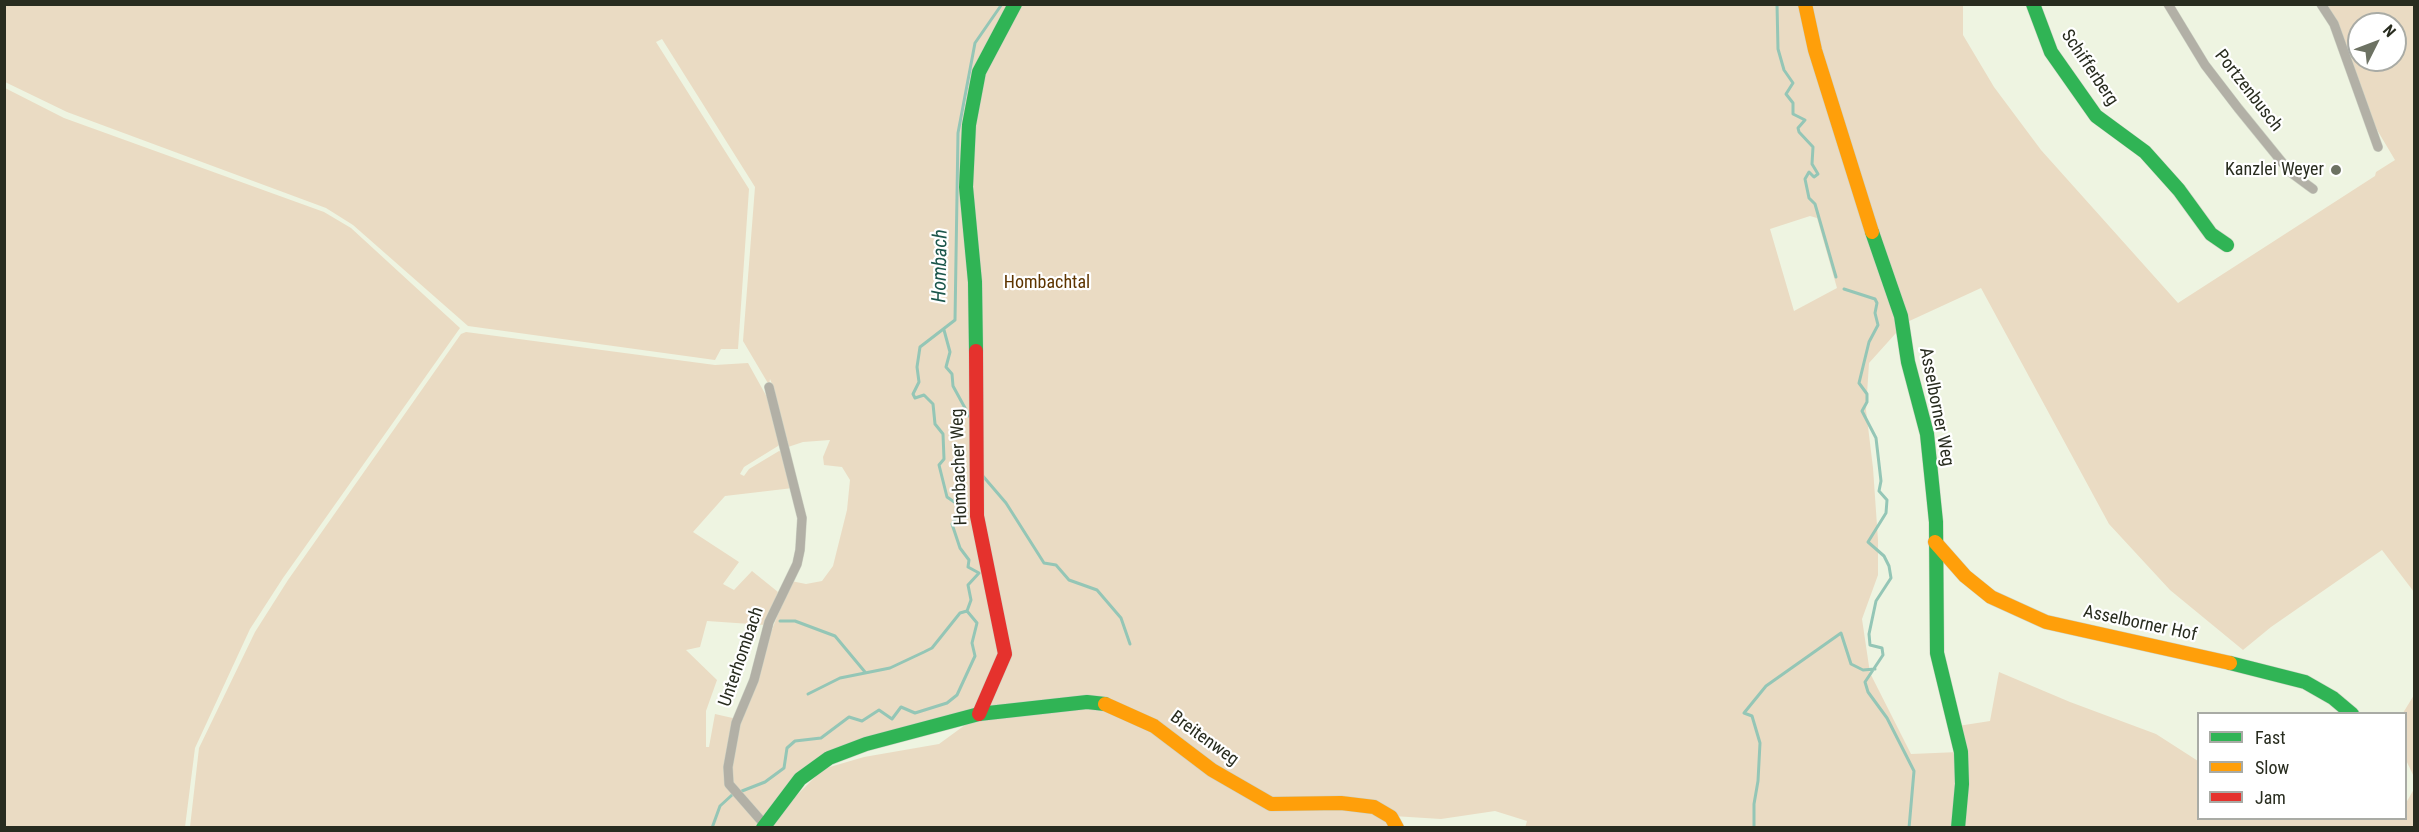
<!DOCTYPE html>
<html>
<head>
<meta charset="utf-8">
<style>
  body { margin:0 }
  #map { position:relative; width:2419px; height:832px; overflow:hidden; background:#eef4e1; font-family:"Roboto Condensed",sans-serif }
  canvas { display:block }
  .frame { position:absolute; inset:0; border:6px solid #282c1f; pointer-events:none }
  .legend { position:absolute; left:2197px; top:712px; width:210px; height:108px; box-sizing:border-box; background:#fff; border:2px solid #a9aba5; margin:0; padding:8px 10px; list-style:none; font-size:18px; color:#282c1f }
  .legend li { display:flex; align-items:center; gap:12px; height:30px }
  .legend b { width:30px; border:2px solid #a9aba5 }
  .north { position:absolute; left:2347px; top:12px; width:60px; height:60px; box-sizing:border-box; background:#fff; border:2px solid #a9aba5; border-radius:50%; rotate:48deg; font-size:16px; font-weight:700; line-height:24px; text-align:center; color:#282c1f }
  .north::after { content:''; display:block; margin:auto; width:21px; height:27px; background:#6d7263; clip-path:polygon(50% 0,100% 100%,50% 72%,0 100%) }
</style>
</head>
<body>
<div id="map">
<canvas width="2419" height="832"></canvas>
<div class="frame"></div>
<ul class="legend">
<li><b style="height:8px;background:#30b455"></b>Fast</li>
<li><b style="height:8px;background:#ff9f0a"></b>Slow</li>
<li><b style="height:8px;background:#e5322d"></b>Jam</li>
</ul>
<div class="north">N</div>
</div>
<script>
const g = document.querySelector('canvas').getContext('2d');
g.lineJoin = 'round';
function fillPath(path, color) {
  g.fillStyle = color;
  g.fill(path, 'evenodd');
}
function toPath(rows) {
  const path = new Path2D();
  for (const r of rows) {
    path.moveTo(r[0], r[1]);
    for (let i = 2; i < r.length; i += 2) path.lineTo(r[i], r[i + 1]);
  }
  return path;
}
function trace(path, color, width, dash) {
  g.strokeStyle = color;
  g.lineWidth = width;
  g.lineCap = dash ? 'butt' : 'round';
  g.setLineDash(dash || []);
  g.stroke(path);
}
function write(font, color, halo, rows, align = 'center') {
  g.font = font + ' "Roboto Condensed",sans-serif';
  g.lineWidth = 4.5;
  g.setLineDash([]);
  g.textBaseline = 'middle';
  g.strokeStyle = halo;
  g.fillStyle = color;
  for (const [text, x, y, turn = 0] of rows) {
    g.save();
    g.translate(x, y);
    g.rotate((+turn || 0) * Math.PI / 180);
    g.textAlign = isNaN(turn) ? turn : align;
    if (halo) g.strokeText(text, 0, 0);
    g.fillText(text, 0, 0);
    g.restore();
  }
}
const green = toPath([
  [4,5,1963,5,1963,35,1994,87,2041,150,2178,303,2375,176,2376,172,2395,160,2370,118,2331,25,2317,5,2414,5,2414,592,2382,550,2271,627,2243,650,2170,590,2109,524,1981,288,1905,323,1869,363,1866,410,1873,468,1878,540,1878,575,1862,619,1870,673,1911,754,1959,752,1956,827,1525,828,1527,821,1495,811,1441,819,1393,816,1374,805,1270,801,1107,702,980,712,1011,658,1001,605,998,656,984,694,972,710,831,751,760,827,190,827,199,748,255,632,288,580,461,334,466,332,715,365,748,363,768,399,782,441,778,446,744,467,740,474,744,476,749,469,779,451,785,453,793,488,725,496,693,532,739,562,723,584,734,590,752,571,778,592,765,625,707,621,700,647,686,650,717,680,706,711,706,747,709,747,715,714,737,719,791,581,806,584,822,581,833,566,847,510,850,480,842,467,824,465,823,457,830,440,803,442,788,447,774,389,770,379,769,385,743,341,755,187,662,39,656,42,749,189,738,349,721,349,715,360,468,326,353,225,326,208,67,112,5,82],
  [2359,24,2395,24,2395,60,2359,60],
  [1810,216,1817,218,1837,288,1794,311,1770,229],
  [5,88,64,118,324,212,351,228,460,328,283,578,250,629,195,748,185,827,5,827],
  [1999,672,2070,702,2156,734,2198,761,2198,818,2406,818,2406,803,2414,789,2414,827,1961,827,1958,726,1990,721],
  [2414,695,2414,777,2406,760,2406,714,2403,713],
  [1104,708,1152,728,1269,806,1374,808,1395,828,772,828,783,809,823,769,864,757,939,744,976,717]
]);
const stream = toPath([
  [1777,4,1778,49,1784,70,1793,83,1786,94,1793,103,1793,114,1805,120,1798,128,1799,132,1813,147,1812,164,1818,174,1814,177,1809,172,1805,179,1809,198,1815,204,1836,277],
  [1844,289,1875,299,1877,303,1875,313,1878,325,1869,342,1859,383,1867,394,1867,402,1862,411,1876,438,1881,481,1879,491,1887,500,1886,513,1868,542,1884,556,1889,566,1891,578,1876,601,1869,634,1870,645,1882,648,1883,655,1865,682,1868,692,1887,718,1914,771,1909,828],
  [944,330,950,352,946,367,952,374,953,386,971,419],
  [982,475,1006,503,1044,563,1056,565,1069,580,1097,590,1121,618,1130,644],
  [780,621,795,621,835,636,865,672],
  [808,694,840,678,890,668,924,652,932,648,960,613,967,611],
  [742,791,765,782,784,768,787,748,795,741,821,738,849,717,862,721,879,710,892,719,901,707,915,713,947,703,957,695,975,656,972,643,977,623,967,611,971,600,968,585,979,573,968,567,969,560,960,548,952,524,963,508,947,497,939,465,944,459,943,434,935,424,933,404,924,395,915,398,913,394,919,382,917,367,920,347,955,320,958,133,975,43,1002,4],
  [712,828,720,806,732,795],
  [1754,828,1754,804,1758,781,1760,743,1752,716,1744,713,1766,686,1841,633,1851,664,1863,670,1875,669]
]);
const street = toPath([
  [2168,4,2205,65,2238,108,2290,172,2313,189],
  [2321,4,2334,24,2378,147],
  [764,824,729,784,728,767,736,723,754,680,769,622,797,564,800,550,802,518,769,387]
]);
const fast = toPath([
  [2033,4,2051,52,2096,116,2145,152,2179,190,2211,234,2227,245],
  [1872,232,1901,316,1908,362,1927,434,1936,522,1937,653,1961,752,1962,784,1958,828],
  [976,351,975,282,966,187,969,125,979,72,1015,4],
  [2230,663,2305,682,2333,698,2352,714],
  [763,828,800,779,829,758,866,744,979,714,1087,702,1105,704]
]);
const slow = toPath([
  [1805,4,1815,50,1872,232],
  [1935,542,1965,576,1991,597,2046,622,2230,663],
  [1105,704,1154,726,1212,770,1271,804,1341,803,1374,807,1391,817,1397,828]
]);
const jam = toPath([
  [976,351,977,516,1005,654,979,714]
]);
const markers = [
  [2336,170,6,"#6d7263"]
];
const streetNames = [
  ["Schifferberg",2089,68,56],
  ["Portzenbusch",2248,91,52],
  ["Asselborner Weg",1936,407,79],
  ["Hombacher Weg",960,467,-92],
  ["Asselborner Hof",2140,624,12],
  ["Unterhombach",742,657,-71],
  ["Breitenweg",1204,739,36]
];
const poiNames = [
  ["Kanzlei Weyer",2324,170]
];
const parkNames = [
  ["Hombachtal",1047,283]
];
const waterNames = [
  ["Hombach",941,266,-89]
];
fillPath(green, '#eadbc3');
trace(stream, '#94c6b6', 3);
trace(street, '#cdd2c4', 10);
trace(fast, '#cdd2c4', 15);
trace(slow, '#cdd2c4', 15);
trace(jam, '#cdd2c4', 15);
trace(street, '#b2b0a6', 9);
trace(fast, '#30b455', 14);
trace(slow, '#ff9f0a', 14);
trace(jam, '#e5322d', 14);
for (const [x, y, r, color] of markers) {
  const dot = new Path2D();
  dot.arc(x, y, r, 0, 2 * Math.PI);
  g.fillStyle = color;
  g.fill(dot);
  trace(dot, '#fff', 2);
}
write('18px', '#282c1f', '#fff', streetNames);
write('18px', '#282c1f', '#fff', poiNames, 'right');
write('18px', '#5e3500', '#fff', parkNames);
write('italic 20px', '#1b564b', '#fff', waterNames);
</script>
</body>
</html>
